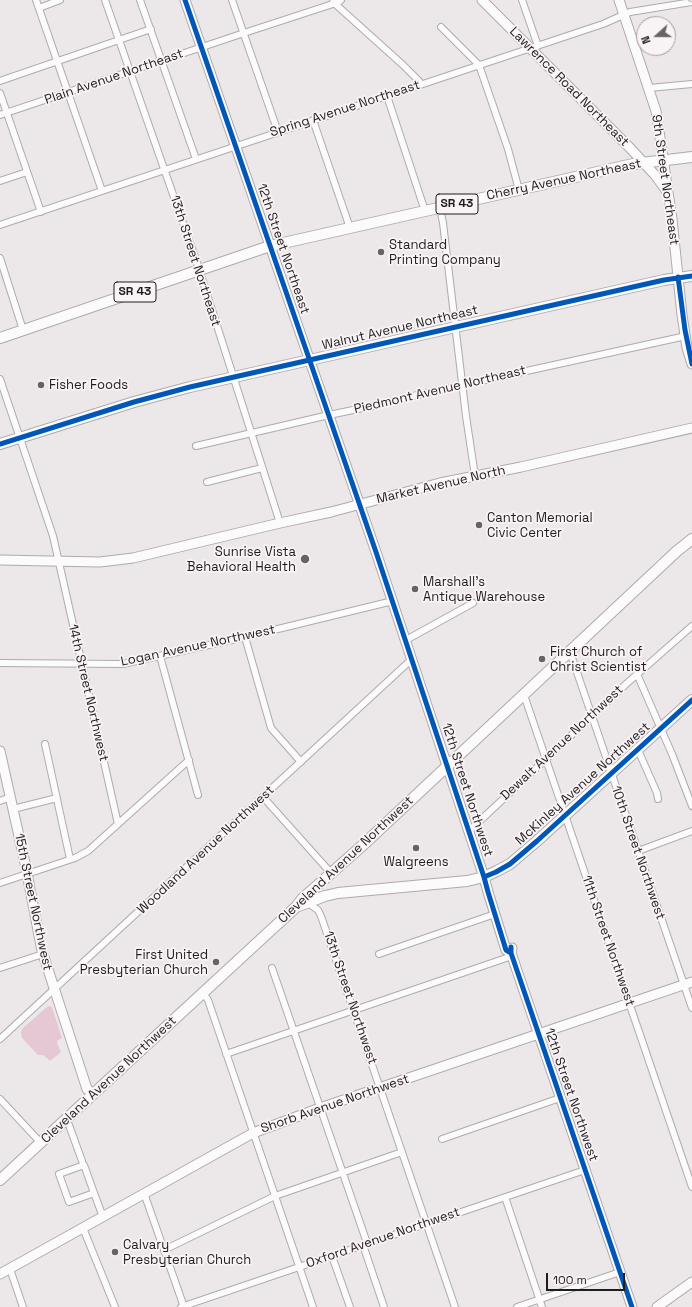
<!DOCTYPE html>
<html>
<head>
<meta charset="utf-8">
<style>
  body { margin:0 }
  #map { position:relative; width:692px; height:1307px; overflow:hidden; background:#ece7e9; font-family:"Space Grotesk",sans-serif }
  canvas { display:block }
  .north { position:absolute; left:636px; top:16px; width:40px; height:40px; box-sizing:border-box; background:#faf3f6; border:1px solid #a29d9f; border-radius:50%; rotate:249deg; font-size:11px; font-weight:700; line-height:16px; text-align:center; color:#1e1c1d }
  .north::after { content:''; display:block; margin:auto; width:14px; height:18px; background:#666364; clip-path:polygon(50% 0,100% 100%,50% 72%,0 100%) }
  .scale { position:absolute; left:546px; top:1273px; width:79px; height:18px; box-sizing:border-box; border:2px solid #1e1c1d; border-top:0; padding-left:5px; font-size:12px; line-height:14px; white-space:nowrap; color:#1e1c1d; -webkit-text-stroke:3px #faf3f6; paint-order:stroke }
</style>
</head>
<body>
<div id="map">
<canvas width="692" height="1307"></canvas>
<div class="north">N</div>
<div class="scale">100 m</div>
</div>
<script>
const g = document.querySelector('canvas').getContext('2d');
g.lineJoin = 'round';
function fillPath(path, color) {
  g.fillStyle = color;
  g.fill(path, 'evenodd');
}
function toPath(rows) {
  const path = new Path2D();
  for (const r of rows) {
    path.moveTo(r[0], r[1]);
    for (let i = 2; i < r.length; i += 2) path.lineTo(r[i], r[i + 1]);
  }
  return path;
}
function trace(path, color, width, dash) {
  g.strokeStyle = color;
  g.lineWidth = width;
  g.lineCap = dash ? 'butt' : 'round';
  g.setLineDash(dash || []);
  g.stroke(path);
}
function write(font, color, halo, rows, align = 'center') {
  g.font = font + ' "Space Grotesk",sans-serif';
  g.lineWidth = 3.5;
  g.setLineDash([]);
  g.textBaseline = 'middle';
  g.strokeStyle = halo;
  g.fillStyle = color;
  for (const [text, x, y, turn = 0] of rows) {
    g.save();
    g.translate(x, y);
    g.rotate((+turn || 0) * Math.PI / 180);
    g.textAlign = isNaN(turn) ? turn : align;
    if (halo) g.strokeText(text, 0, 0);
    g.fillText(text, 0, 0);
    g.restore();
  }
}
const green = toPath([
  [48,1006,52,1007,62,1038,57,1041,57,1043,61,1052,50,1061,43,1055,38,1055,22,1038,21,1033,22,1029]
]);
const street = toPath([
  [36,0,102,191],
  [105,0,197,263,280,523],
  [140,0,196,159],
  [232,0,278,132],
  [522,0,538,46],
  [333,2,403,65,418,80,421,84],
  [39,8,60,0],
  [441,27,479,65,508,149,519,190],
  [0,81,151,29],
  [649,88,692,84],
  [0,93,41,212],
  [387,96,425,211],
  [0,115,244,33,339,2,341,0],
  [313,120,350,228],
  [0,181,27,172],
  [440,208,443,223,466,416,475,476],
  [0,225,603,24,630,12,692,2],
  [0,258,23,330],
  [0,379,53,536,118,824],
  [196,446,329,415,382,404,417,395,686,336],
  [207,482,262,468],
  [245,637,271,728,301,762],
  [406,640,473,603],
  [570,652,692,1008],
  [160,656,198,795],
  [0,663,123,664,245,637,393,601],
  [637,674,672,754,692,806],
  [524,695,692,1187],
  [45,744,70,859],
  [638,750,657,793,658,799],
  [263,797,331,873],
  [0,801,11,797],
  [13,809,57,798],
  [469,831,625,685,692,626],
  [638,851,692,831],
  [0,883,75,858,88,851,189,760],
  [308,903,318,910,321,916,455,1307],
  [379,954,495,914],
  [0,968,43,954],
  [272,968,367,1243],
  [203,993,208,1000,313,1307],
  [0,1039,412,659],
  [226,1054,512,956],
  [0,1099,41,1143],
  [65,1120,69,1125,82,1161],
  [442,1139,560,1098],
  [94,1193,69,1202,59,1174,84,1165,94,1193,103,1217],
  [144,1193,184,1307],
  [505,1197,542,1307],
  [83,1228,115,1307],
  [363,1245,384,1307],
  [164,1250,275,1196,402,1152],
  [332,1256,350,1307],
  [10,1269,23,1307],
  [181,1307,585,1170],
  [517,1307,620,1272]
]);
const secondary = toPath([
  [185,0,376,552,484,877,488,892,506,950,511,953],
  [482,0,630,148,655,175,666,190],
  [619,0,656,111,672,219,682,315,687,348,692,364],
  [0,560,100,562,133,558,280,523,331,512,440,483,521,467,692,428],
  [0,751,25,863,42,951,87,1089,93,1094],
  [512,948,511,953,632,1307],
  [0,1274,253,1133,320,1108,692,982],
  [657,1307,692,1282]
]);
const primary = toPath([
  [0,338,270,246,633,164,692,157],
  [0,444,134,402,190,387,664,280,692,276],
  [296,907,325,896,338,893,467,881,484,877,497,871,510,864,537,841,692,700],
  [0,1180,296,907,302,899,363,845,677,551,692,539]
]);
const rail = toPath([
  [688,0,692,2]
]);
const cycleway = toPath([
  [185,0,376,552,484,877,488,892,506,950,511,953],
  [678,277,685,330,692,364],
  [0,444,134,402,190,387,664,280,692,276],
  [484,877,496,872,510,864,537,841,692,700],
  [511,947,511,953,632,1307]
]);
const markers = [
  [381,252,4,"#666364"],
  [41,385,4,"#666364"],
  [479,525,4,"#666364"],
  [305,559,5,"#666364"],
  [415,589,4,"#666364"],
  [542,659,4,"#666364"],
  [416,848,4,"#666364"],
  [216,962,4,"#666364"],
  [115,1252,4,"#666364"]
];
const shields = [
  [457,204,42],
  [135,292,42]
];
const shieldNames = [
  ["SR 43",457,204],
  ["SR 43",135,292]
];
const streetNames = [
  ["Plain Avenue Northeast",114,77,-19],
  ["Lawrence Road Northeast",569,87,45],
  ["Spring Avenue Northeast",345,109,-18],
  ["Cherry Avenue Northeast",564,180,-12],
  ["9th Street Northeast",665,180,82],
  ["12th Street Northeast",283,249,71],
  ["13th Street Northeast",195,261,72],
  ["Walnut Avenue Northeast",400,328,-13],
  ["Piedmont Avenue Northeast",440,390,-13],
  ["Market Avenue North",441,485,-13],
  ["Logan Avenue Northwest",198,646,-12],
  ["14th Street Northwest",88,693,77],
  ["Dewalt Avenue Northwest",562,743,-43],
  ["McKinley Avenue Northwest",583,784,-42],
  ["12th Street Northwest",467,790,72],
  ["Woodland Avenue Northwest",206,850,-43],
  ["10th Street Northwest",638,853,71],
  ["Cleveland Avenue Northwest",346,860,-43],
  ["15th Street Northwest",33,902,78],
  ["11th Street Northwest",608,941,71],
  ["13th Street Northwest",350,998,71],
  ["Cleveland Avenue Northwest",109,1080,-43],
  ["12th Street Northwest",571,1095,71],
  ["Shorb Avenue Northwest",335,1104,-19],
  ["Oxford Avenue Northwest",383,1238,-19]
];
const poiNames = [
  ["Standard",389,245],
  ["Printing Company",389,260],
  ["Fisher Foods",49,385],
  ["Canton Memorial",487,518],
  ["Civic Center",487,533],
  ["Sunrise Vista",296,552,"right"],
  ["Behavioral Health",296,567,"right"],
  ["Marshall's",423,582],
  ["Antique Warehouse",423,597],
  ["First Church of",550,652],
  ["Christ Scientist",550,667],
  ["Walgreens",416,862,"center"],
  ["First United",208,955,"right"],
  ["Presbyterian Church",208,970,"right"],
  ["Calvary",123,1245],
  ["Presbyterian Church",123,1260]
];
fillPath(green, '#e6c8d4');
trace(street, '#aeabac', 8);
trace(secondary, '#aeabac', 11);
trace(primary, '#aeabac', 12);
trace(street, '#fcfbfc', 6);
trace(secondary, '#fcfbfc', 9);
trace(primary, '#fcfbfc', 10);
trace(rail, '#c7c5c5', 1.5, [8, 4]);
trace(cycleway, '#0057b8', 5);
for (const [x, y, r, color] of markers) {
  const dot = new Path2D();
  dot.arc(x, y, r, 0, 2 * Math.PI);
  g.fillStyle = color;
  g.fill(dot);
  trace(dot, '#faf3f6', 1.5);
}
for (const [x, y, w] of shields) {
  const box = new Path2D();
  box.roundRect(x - w / 2, y - 10, w, 20, 3);
  g.fillStyle = '#faf3f6';
  g.fill(box);
  trace(box, '#1e1c1d', 1);
}
write('bold 12px', '#1e1c1d', null, shieldNames);
write('13px', '#1e1c1d', '#faf3f6', streetNames);
write('13px', '#1e1c1d', '#faf3f6', poiNames, 'left');
</script>
</body>
</html>
